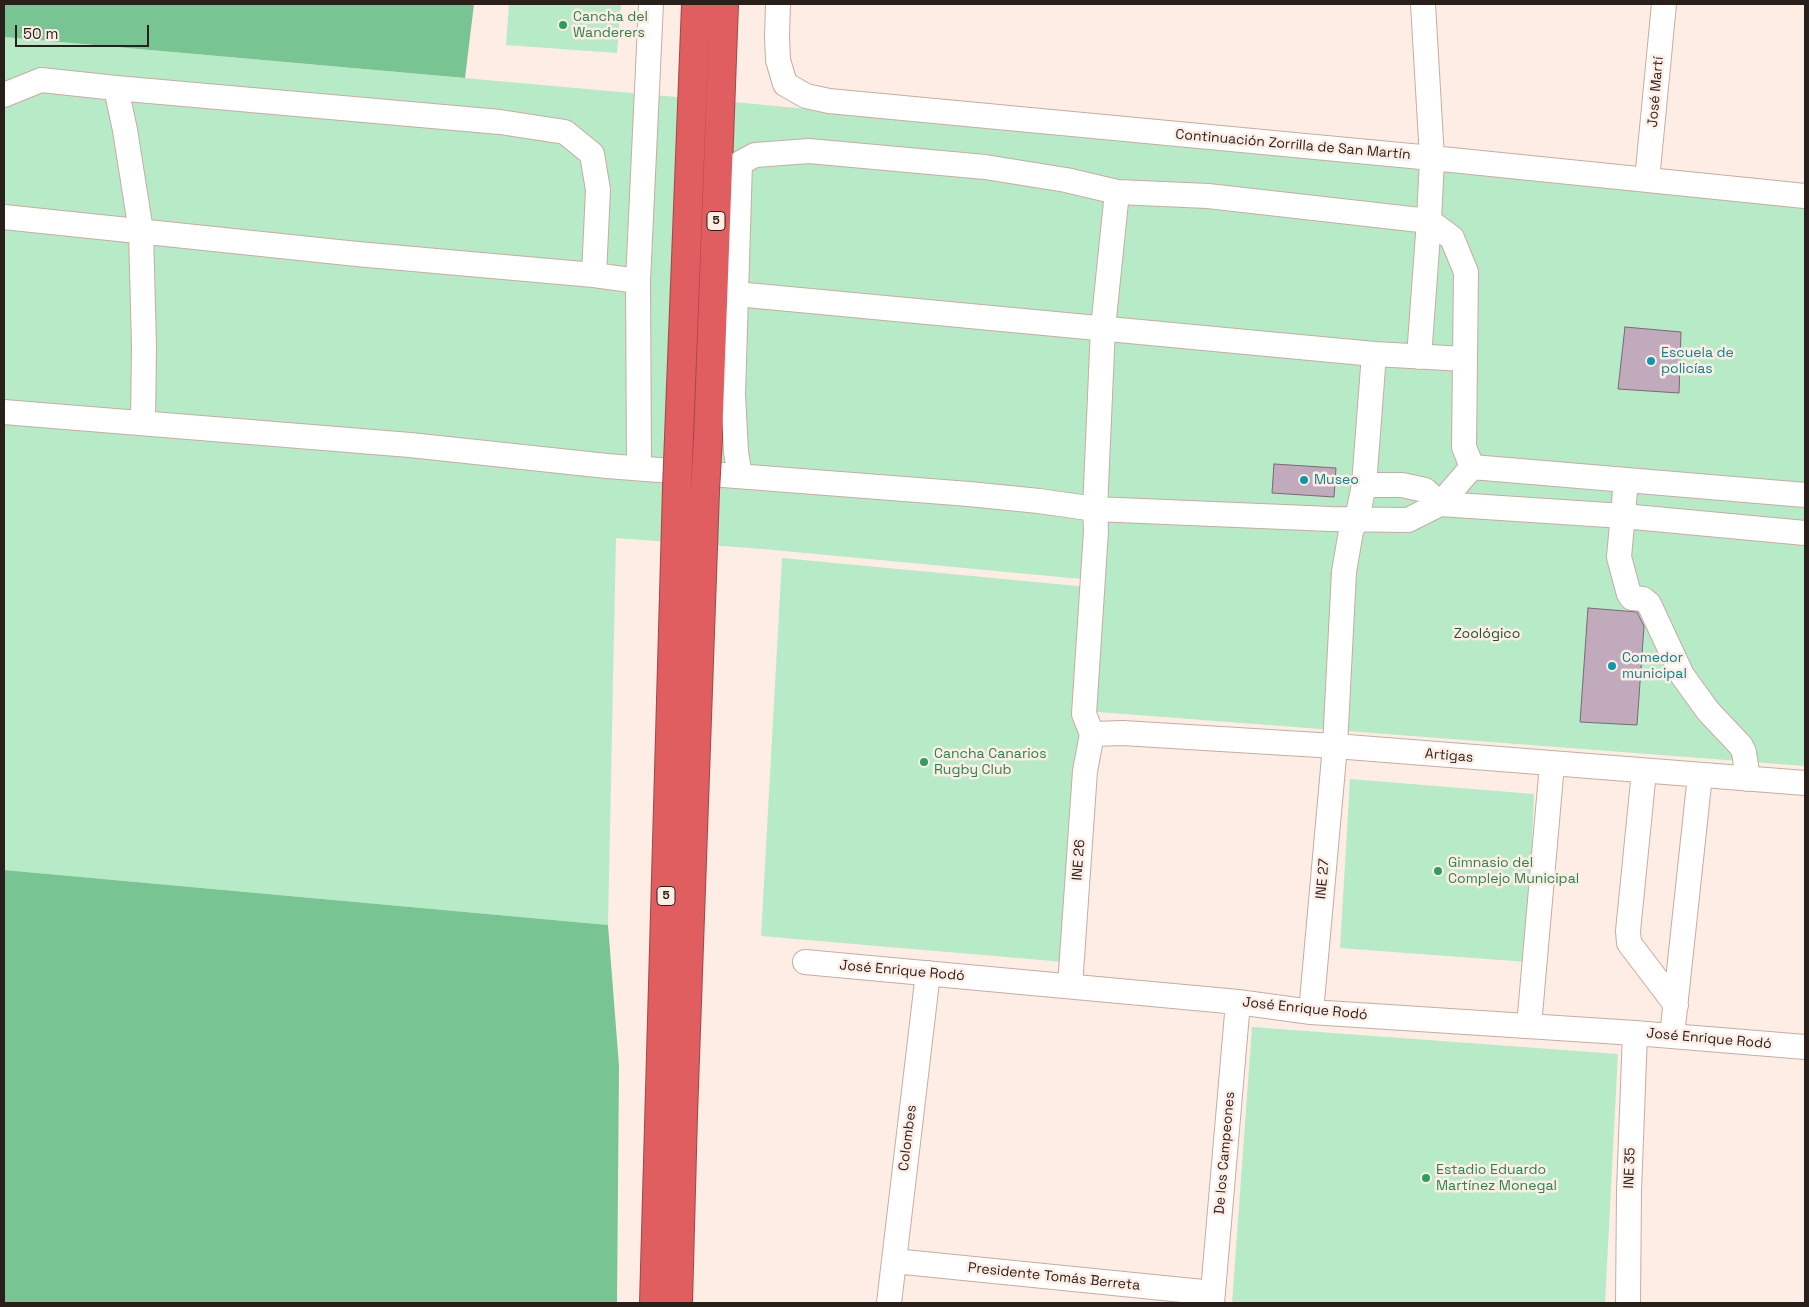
<!DOCTYPE html>
<html>
<head>
<meta charset="utf-8">
<style>
  body { margin:0 }
  #map { position:relative; width:1809px; height:1307px; overflow:hidden; background:#feede5; font-family:"Space Grotesk",sans-serif }
  canvas { display:block }
  .frame { position:absolute; inset:0; border:5px solid #291f1b; pointer-events:none }
  .scale { position:absolute; left:15px; top:25px; width:134px; height:22px; box-sizing:border-box; border:2px solid #291f1b; border-top:0; padding-left:6px; font-size:15px; line-height:18px; white-space:nowrap; color:#291f1b; -webkit-text-stroke:4px #feede5; paint-order:stroke }
</style>
</head>
<body>
<div id="map">
<canvas width="1809" height="1307"></canvas>
<div class="frame"></div>
<div class="scale">50 m</div>
</div>
<script>
const g = document.querySelector('canvas').getContext('2d');
g.lineJoin = 'round';
function fillPath(path, color) {
  g.fillStyle = color;
  g.fill(path, 'evenodd');
}
function toPath(rows) {
  const path = new Path2D();
  for (const r of rows) {
    path.moveTo(r[0], r[1]);
    for (let i = 2; i < r.length; i += 2) path.lineTo(r[i], r[i + 1]);
  }
  return path;
}
function trace(path, color, width, dash) {
  g.strokeStyle = color;
  g.lineWidth = width;
  g.lineCap = dash ? 'butt' : 'round';
  g.setLineDash(dash || []);
  g.stroke(path);
}
function write(font, color, halo, rows, align = 'center') {
  g.font = font + ' "Space Grotesk",sans-serif';
  g.lineWidth = 5;
  g.setLineDash([]);
  g.textBaseline = 'middle';
  g.strokeStyle = halo;
  g.fillStyle = color;
  for (const [text, x, y, turn = 0] of rows) {
    g.save();
    g.translate(x, y);
    g.rotate((+turn || 0) * Math.PI / 180);
    g.textAlign = isNaN(turn) ? turn : align;
    if (halo) g.strokeText(text, 0, 0);
    g.fillText(text, 0, 0);
    g.restore();
  }
}
const green = toPath([
  [509,4,621,4,617,53,506,45],
  [4,37,744,103,1805,204,1805,766,1085,711,1092,580,763,549,616,538,608,925,4,870],
  [782,558,1088,587,1064,962,761,936],
  [1350,779,1534,794,1527,962,1340,948],
  [1252,1027,1618,1054,1605,1303,1232,1303]
]);
const forest = toPath([
  [4,4,474,4,465,78,4,37],
  [4,870,608,925,619,1066,617,1303,4,1303]
]);
const building = toPath([
  [1625,327,1681,332,1679,393,1618,389,1625,327],
  [1274,464,1336,468,1334,497,1272,493,1274,464],
  [1588,608,1637,612,1644,626,1637,725,1580,722,1588,608]
]);
const minor = toPath([
  [778,4,777,36,778,60,785,84,806,96,829,101,1432,158,1805,196],
  [116,88,125,130,141,231,144,346,143,422],
  [4,95,41,80,116,88,500,122,565,132,592,154,598,190,594,275],
  [1647,180,1664,4],
  [4,217,357,254,594,275,638,281],
  [1429,221,1452,238,1466,272,1464,447,1472,467],
  [736,294,1374,354,1465,359],
  [1419,357,1429,221],
  [4,412,410,445,607,466,969,494,1039,501,1095,509,1331,519,1408,520,1440,504,1472,467],
  [1472,467,1805,495],
  [639,468,638,281,651,4],
  [740,476,736,452,733,394,740,163,755,155,809,151,985,167,1066,180,1117,192],
  [1626,480,1619,557,1629,594,1632,598,1643,599,1649,604,1682,675,1708,711,1741,746,1744,752,1748,779],
  [1364,485,1402,485,1425,490,1440,504,1623,516,1805,533],
  [1092,734,1084,714,1096,531,1095,509,1103,328,1117,192,1208,196,1429,221,1432,158,1423,4],
  [1092,734,1123,733,1335,746,1805,783],
  [1644,771,1628,931,1629,943,1676,1005],
  [805,962,1238,1002,1311,1012,1635,1033,1805,1047],
  [1070,986,1085,771,1092,734],
  [1311,1012,1335,746,1344,572,1351,531,1357,519,1364,485,1374,354],
  [1529,1026,1552,764],
  [1672,1036,1700,775],
  [894,1261,1213,1293],
  [889,1303,928,973],
  [1212,1303,1238,1002],
  [1628,1303,1629,1191,1635,1033]
]);
const highway = toPath([
  [679,437,696,4],
  [708,438,724,4],
  [654,1303,677,488],
  [678,1303,683,1115,705,491]
]);
const highwayBridge = toPath([
  [677,488,679,437],
  [705,491,708,438]
]);
const markers = [
  [563,25,5,"#2e9e5b"],
  [1651,361,5,"#0f9aa8"],
  [1304,480,5,"#0f9aa8"],
  [1612,666,5,"#0f9aa8"],
  [924,762,5,"#2e9e5b"],
  [1438,871,5,"#2e9e5b"],
  [1426,1178,5,"#2e9e5b"]
];
const shields = [
  [716,221,18],
  [666,896,18]
];
const shieldNames = [
  ["5",716,221],
  ["5",666,896]
];
const leisureNames = [
  ["Cancha del",573,17],
  ["Wanderers",573,33],
  ["Cancha Canarios",934,754],
  ["Rugby Club",934,770],
  ["Gimnasio del",1448,863],
  ["Complejo Municipal",1448,879],
  ["Estadio Eduardo",1436,1170],
  ["Martínez Monegal",1436,1186]
];
const streetNames = [
  ["José Martí",1656,92,-85],
  ["Continuación Zorrilla de San Martín",1293,145,5],
  ["Artigas",1449,756,5],
  ["INE 26",1079,860,-86],
  ["INE 27",1323,879,-85],
  ["José Enrique Rodó",902,971,5],
  ["José Enrique Rodó",1305,1009,6],
  ["José Enrique Rodó",1709,1039,5],
  ["Colombes",908,1138,-83],
  ["De los Campeones",1225,1153,-85],
  ["INE 35",1630,1168,-88],
  ["Presidente Tomás Berreta",1054,1277,6]
];
const cultureNames = [
  ["Escuela de",1661,353],
  ["policías",1661,369],
  ["Museo",1314,480],
  ["Comedor",1622,658],
  ["municipal",1622,674]
];
const parkNames = [
  ["Zoológico",1487,634]
];
fillPath(green, '#b7eac7');
fillPath(forest, '#79c493');
fillPath(building, '#c0aabc');
trace(building, '#7b6778', 1);
trace(minor, '#c7aca1', 26);
trace(highway, '#a04748', 30);
trace(minor, '#fff', 24);
trace(highway, '#e05d60', 28);
trace(highwayBridge, '#a04748', 30, []);
trace(highwayBridge, '#e05d60', 28);
for (const [x, y, r, color] of markers) {
  const dot = new Path2D();
  dot.arc(x, y, r, 0, 2 * Math.PI);
  g.fillStyle = color;
  g.fill(dot);
  trace(dot, '#feede5', 2);
}
for (const [x, y, w] of shields) {
  const box = new Path2D();
  box.roundRect(x - w / 2, y - 9.5, w, 19, 4);
  g.fillStyle = '#feede5';
  g.fill(box);
  trace(box, '#291f1b', 1);
}
write('bold 12px', '#291f1b', null, shieldNames);
write('14px', '#27864d', '#feede5', leisureNames, 'left');
write('14px', '#291f1b', '#feede5', streetNames);
write('14px', '#0d838f', '#feede5', cultureNames, 'left');
write('14px', '#1c5333', '#feede5', parkNames);
</script>
</body>
</html>
